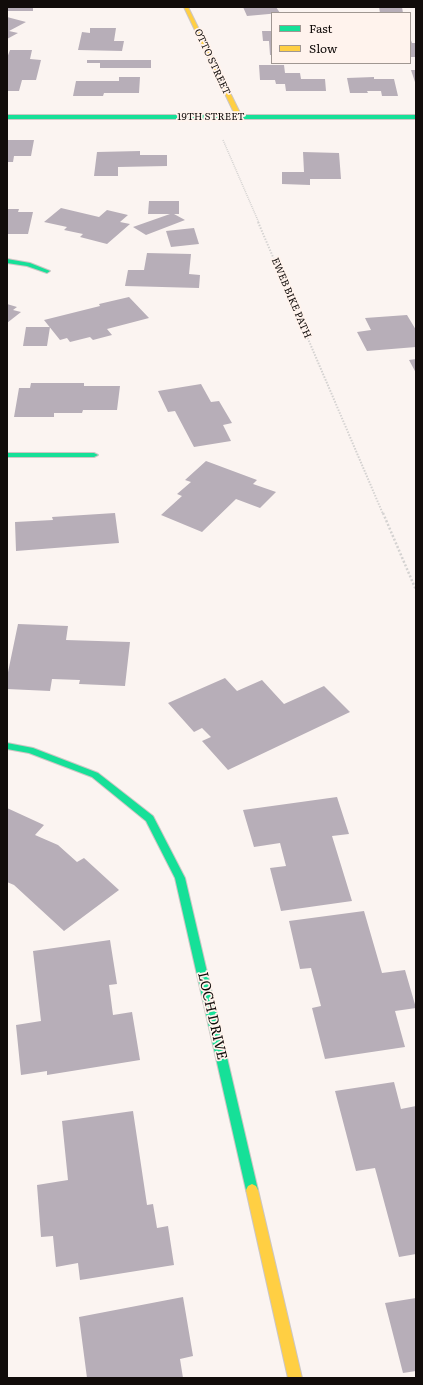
<!DOCTYPE html>
<html>
<head>
<meta charset="utf-8">
<style>
  body { margin:0 }
  #map { position:relative; width:423px; height:1385px; overflow:hidden; background:#fbf4f1; font-family:Literata,serif }
  canvas { display:block }
  .frame { position:absolute; inset:0; border:8px solid #110c0a; pointer-events:none }
  .legend { position:absolute; left:271px; top:12px; width:140px; height:52px; box-sizing:border-box; background:#fff3ed; border:1px solid #a09792; margin:0; padding:5px 7px; list-style:none; font-size:12px; color:#110c0a }
  .legend li { display:flex; align-items:center; gap:8px; height:20px }
  .legend b { width:20px; border:1px solid #a09792 }
</style>
</head>
<body>
<div id="map">
<canvas width="423" height="1385"></canvas>
<div class="frame"></div>
<ul class="legend">
<li><b style="height:5px;background:#16e098"></b>Fast</li>
<li><b style="height:5px;background:#ffcf43"></b>Slow</li>
</ul>
</div>
<script>
const g = document.querySelector('canvas').getContext('2d');
g.lineJoin = 'round';
function fillPath(path, color) {
  g.fillStyle = color;
  g.fill(path, 'evenodd');
}
function toPath(rows) {
  const path = new Path2D();
  for (const r of rows) {
    path.moveTo(r[0], r[1]);
    for (let i = 2; i < r.length; i += 2) path.lineTo(r[i], r[i + 1]);
  }
  return path;
}
function trace(path, color, width, dash) {
  g.strokeStyle = color;
  g.lineWidth = width;
  g.lineCap = dash ? 'butt' : 'round';
  g.setLineDash(dash || []);
  g.stroke(path);
}
function write(font, color, halo, rows, align = 'center') {
  g.font = font + ' Literata,serif';
  g.lineWidth = 3.5;
  g.setLineDash([]);
  g.textBaseline = 'middle';
  g.strokeStyle = halo;
  g.fillStyle = color;
  for (const [text, x, y, turn = 0] of rows) {
    g.save();
    g.translate(x, y);
    g.rotate((+turn || 0) * Math.PI / 180);
    g.textAlign = isNaN(turn) ? turn : align;
    if (halo) g.strokeText(text, 0, 0);
    g.fillText(text, 0, 0);
    g.restore();
  }
}
const building = toPath([
  [7,7,33,7,33,11,7,11],
  [243,7,276,7,280,13,247,16],
  [379,7,402,7,403,13,380,13],
  [7,17,26,22,9,31,18,33,7,39],
  [90,28,116,28,114,41,124,41,122,51,78,50,82,32,90,33],
  [262,31,272,31,272,55,270,55,269,41,263,41],
  [410,38,412,43,416,43,416,57,410,57],
  [10,50,32,50,30,59,41,60,36,80,22,80,19,91,7,91,7,58],
  [87,60,151,60,151,68,100,68,100,63,87,63],
  [259,65,284,65,285,73,300,73,301,79,325,79,326,91,286,91,285,84,276,84,275,80,260,80],
  [411,70,416,70,416,85],
  [119,77,140,77,139,93,104,93,103,96,73,96,76,81,119,81],
  [374,77,374,79,394,79,398,96,382,96,381,91,367,91,368,93,350,93,347,78],
  [7,140,34,140,31,156,14,156,13,162,7,162],
  [140,151,140,155,167,155,167,166,118,167,118,176,94,176,97,152],
  [303,152,339,153,341,179,310,179,310,185,282,184,282,172,304,172],
  [149,201,179,201,179,214,174,214,185,220,146,235,133,227,170,214,148,214],
  [61,208,99,217,107,210,128,215,120,222,130,224,107,244,80,237,83,234,64,230,67,227,44,222],
  [7,209,19,209,18,212,33,212,28,234,7,234],
  [194,228,199,244,171,247,166,231],
  [147,253,191,254,189,274,200,275,199,288,125,286,128,270,144,270],
  [129,297,149,318,107,329,112,335,93,340,90,337,70,342,67,338,60,340,44,320,100,306,99,304],
  [7,304,17,307,13,310,21,312,7,323],
  [407,315,416,330,416,347,367,351,357,332,371,330,365,318],
  [26,327,50,327,47,346,23,346],
  [416,359,416,373,409,360],
  [31,383,84,383,84,386,120,386,117,410,83,410,82,413,54,413,54,417,14,417,19,388,30,388],
  [201,384,211,402,219,401,232,423,223,425,231,441,194,447,175,411,168,412,158,391],
  [206,461,257,480,253,484,276,492,260,508,236,499,202,532,161,515,182,496,177,494,191,482,185,480],
  [115,513,119,543,16,551,15,522,53,520,52,517],
  [18,624,68,626,66,640,130,642,125,686,79,684,80,680,52,679,50,691,7,689,7,677],
  [225,678,237,691,262,680,284,704,324,686,350,712,228,770,202,741,211,737,202,728,194,732,168,703],
  [337,797,349,834,332,836,352,901,281,911,270,868,286,866,280,843,254,847,243,810],
  [7,808,44,825,35,835,58,845,77,862,84,858,119,890,64,931,14,885,7,882],
  [364,911,382,973,405,970,416,1008,395,1011,405,1047,325,1059,312,1008,321,1006,311,968,300,969,289,921],
  [110,940,117,984,109,985,113,1015,132,1012,140,1060,47,1075,47,1071,21,1075,16,1025,41,1021,33,951],
  [394,1082,401,1109,416,1106,416,1254,399,1257,375,1168,356,1171,335,1091],
  [133,1111,147,1205,153,1204,157,1228,168,1226,174,1265,80,1280,78,1263,56,1267,53,1236,41,1237,37,1185,68,1180,62,1121],
  [183,1297,193,1356,180,1359,183,1378,87,1378,79,1317],
  [416,1298,416,1371,403,1373,385,1303]
]);
const pathFar2 = toPath([
  [223,140,259,223]
]);
const pathFar1 = toPath([
  [258,222,383,514]
]);
const path = toPath([
  [383,513,416,590]
]);
const fast = toPath([
  [7,115,416,115,416,119,7,119,7,115],
  [7,259,30,263,50,271,47,273,27,266,7,263,7,259],
  [7,453,94,453,98,455,94,457,7,457,7,453],
  [7,743,33,748,98,773,153,816,185,878,258,1190,256,1194,252,1196,248,1194,246,1190,175,878,146,821,92,777,29,753,7,749,7,743]
]);
const slow = toPath([
  [184,7,188,7,242,117,241,118,236,117,184,7],
  [252,1184,256,1186,258,1190,302,1378,288,1378,246,1190,248,1186,252,1184]
]);
const farStreetnames = [
  ["OTTO STREET",212,62,65],
  ["19TH STREET",211,117],
  ["EWEB BIKE PATH",291,298,67]
];
const nearStreetnames = [
  ["LOCH DRIVE",212,1016,77]
];
fillPath(building, '#b7aeb8');
trace(fast, '#ccc6c4', 2);
trace(slow, '#ccc6c4', 2);
trace(pathFar2, '#d4d2d1', 1.5, [1, 1]);
trace(pathFar1, '#d4d2d1', 2, [1.5, 1.5]);
trace(path, '#d4d2d1', 2.5, [2, 2]);
fillPath(fast, '#16e098');
fillPath(slow, '#ffcf43');
write('10px', '#110c0a', '#fff3ed', farStreetnames);
write('14px', '#110c0a', '#fff3ed', nearStreetnames);
</script>
</body>
</html>
